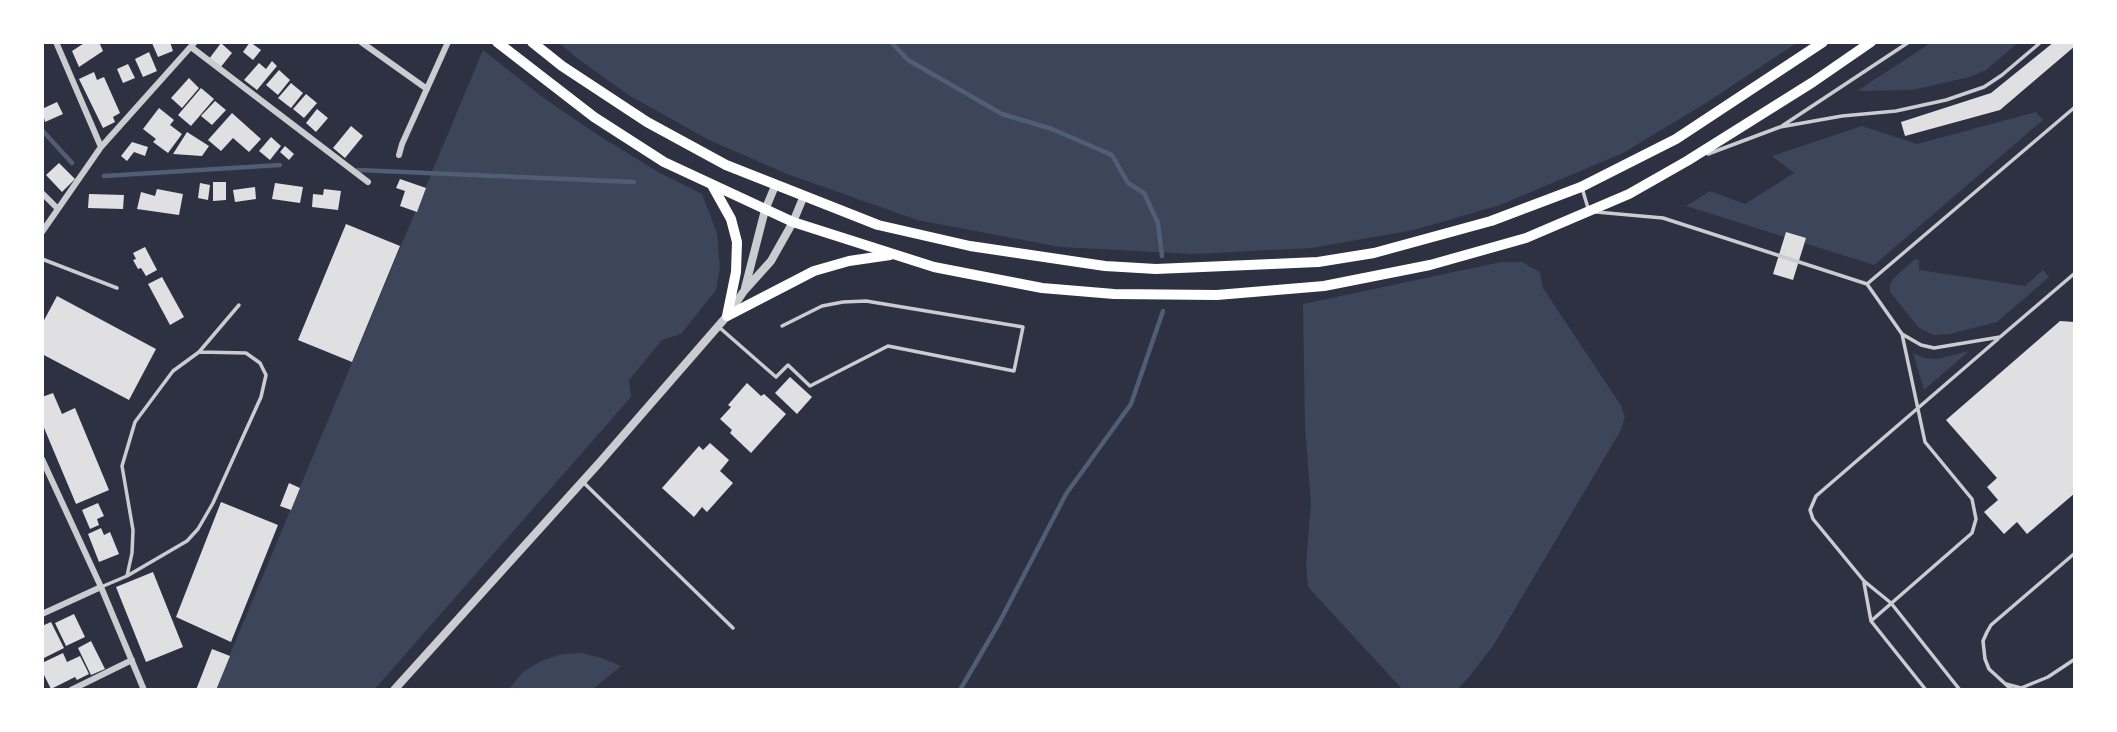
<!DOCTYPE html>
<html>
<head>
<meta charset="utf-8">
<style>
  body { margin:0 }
  #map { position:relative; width:2117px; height:732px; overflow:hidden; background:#2d3142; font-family:Spectral,serif }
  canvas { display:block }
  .frame { position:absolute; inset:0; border:44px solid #fff; pointer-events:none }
</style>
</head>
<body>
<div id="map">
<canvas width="2117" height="732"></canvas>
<div class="frame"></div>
</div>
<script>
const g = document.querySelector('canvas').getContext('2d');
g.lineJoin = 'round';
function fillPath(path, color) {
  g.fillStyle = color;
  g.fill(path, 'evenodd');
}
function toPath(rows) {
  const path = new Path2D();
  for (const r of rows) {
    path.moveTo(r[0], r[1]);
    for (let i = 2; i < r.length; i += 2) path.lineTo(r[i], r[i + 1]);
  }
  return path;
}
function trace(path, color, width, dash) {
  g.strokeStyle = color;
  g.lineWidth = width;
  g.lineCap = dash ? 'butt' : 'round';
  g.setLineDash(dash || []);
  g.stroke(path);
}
const green = toPath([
  [558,42,1798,42,1706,103,1623,153,1500,205,1414,230,1312,248,1193,254,1060,247,917,220,787,174,709,140,630,96,578,59],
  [1932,42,2019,42,1986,70,1970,77,1912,90,1857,91],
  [483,50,541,96,598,135,660,173,702,194,717,233,720,267,716,290,681,334,662,340,629,380,631,397,374,690,215,690],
  [2036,112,2043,120,1874,265,1686,206,1710,191,1745,204,1794,173,1772,156,1862,126,1917,144],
  [1915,259,1919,260,1919,270,2025,286,2043,270,2049,277,1997,322,1949,334,1934,335,1919,328,1890,292,1890,285,1893,279],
  [1501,262,1522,262,1540,272,1543,288,1620,404,1625,416,1621,430,1493,646,1469,677,1457,690,1403,690,1308,587,1306,564,1311,502,1305,427,1303,304],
  [1969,351,1924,390,1913,353,1925,358,1938,359],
  [582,653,602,658,621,666,592,690,508,690,523,672,541,661,561,654]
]);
const stream = toPath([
  [891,42,908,60,1002,114,1052,129,1112,155,1128,183,1144,193,1158,223,1162,256],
  [42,130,72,163],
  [358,170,634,182],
  [104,176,280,165],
  [960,690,999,623,1066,494,1131,404,1163,311]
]);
const building = toPath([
  [86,42,99,42,103,51,79,67,72,51],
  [154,42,170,42,173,51,158,57,152,43],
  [250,42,261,50,253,60,243,52],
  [2054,42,2075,42,2075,46,2000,110,1905,136,1901,122,1991,93],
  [221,43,232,53,220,68,209,59],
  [149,52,157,71,143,77,135,59],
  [272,61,277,66,257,90,244,80,259,63,266,69],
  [128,64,135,78,123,83,117,69],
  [279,70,290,80,278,95,266,85],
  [94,72,97,80,104,77,120,113,113,117,115,122,103,128,79,79],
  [189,78,199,88,182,108,171,98],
  [291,83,303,93,291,108,278,98],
  [201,88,214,99,191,126,178,115],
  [306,94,317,103,304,118,293,109],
  [215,101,226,110,212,125,201,116],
  [57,102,63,114,45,122,42,109],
  [159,108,174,120,170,125,182,134,168,153,153,142,156,139,143,129],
  [317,109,328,118,316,132,306,123],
  [232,113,261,139,249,152,233,138,221,151,208,140],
  [351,126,363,136,345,158,333,148],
  [187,132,209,146,202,156,173,154],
  [271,137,281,146,270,160,259,151],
  [132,142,148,147,145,156,134,152,127,161,121,156],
  [285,146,294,154,289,160,280,152],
  [59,163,75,179,62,192,46,175],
  [400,179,426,188,417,212,400,206,405,191,396,188],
  [213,182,226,182,226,200,213,201],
  [200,183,210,185,208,200,198,198],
  [275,183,303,187,300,203,272,199],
  [255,187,256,199,235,202,233,190],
  [157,189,183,194,179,215,137,209,141,192,155,196],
  [324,189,341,191,338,210,312,207,313,194,323,195],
  [89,194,124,195,123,209,88,208],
  [346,224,400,246,352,362,298,340],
  [1786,232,1806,238,1793,280,1773,274],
  [145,247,157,270,146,276,141,268,138,269,133,260,136,259,133,253],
  [162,277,184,317,170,325,148,284],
  [57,296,156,349,129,400,42,354,42,324],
  [2060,321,2075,322,2075,493,2027,534,2017,522,2004,534,1984,512,1998,500,1987,487,1997,478,1946,420],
  [790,377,812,397,797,414,775,393],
  [747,383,761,396,764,394,786,414,751,453,730,433,732,430,720,419,731,407,728,405],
  [53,393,62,414,75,408,109,490,76,504,42,423,42,397],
  [710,443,729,460,720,471,733,483,707,512,702,507,694,517,662,488,699,446,703,450],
  [289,483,300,488,291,510,280,506],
  [221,502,278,525,231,642,176,617],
  [98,503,104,516,97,519,99,525,90,529,82,510],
  [101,528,104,535,110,532,119,554,99,562,88,534],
  [153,572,183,647,146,662,116,587],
  [74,614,85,637,66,646,55,623],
  [51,622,64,648,42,659,42,626],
  [91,641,105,669,91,675,78,648],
  [212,649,230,656,216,690,196,690],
  [63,653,67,662,80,656,89,674,77,680,75,677,51,689,42,671,42,663]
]);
const service = toPath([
  [1782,126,1909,42],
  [1708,154,1780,127,1842,116,1896,111,1946,100,1984,87,2002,75,2041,42],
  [1582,188,1588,208],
  [1596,212,1663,218,1867,284,1902,334,1921,345,1934,348,2000,337,2075,273],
  [42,259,117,288],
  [1867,284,2075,107],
  [720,328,776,377,788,365,810,386,888,346,1014,371,1023,327,866,301,843,302,822,306,782,326],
  [584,483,733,628],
  [127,576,132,553,133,530,122,466,135,422,173,371,199,352,239,305],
  [1864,583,1871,621,1926,690],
  [101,587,127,576,187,541,198,529,213,503,261,397,266,375,260,363,246,353,199,352],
  [1871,621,1972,533,1976,519,1972,499,1925,442,1902,334],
  [2006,684,2021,688,2048,677,2075,659],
  [1960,690,1891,603,1864,581,1813,519,1810,510,1816,496,1998,339],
  [2012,690,1989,669,1985,659,1983,641,1987,632,1991,625,2075,553]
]);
const minor = toPath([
  [56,42,101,147],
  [361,42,427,89],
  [191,47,368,182],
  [399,155,402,144,448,42],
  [42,193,57,208],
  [42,232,101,147,195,42],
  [42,459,101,587,144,690],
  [42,614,101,587],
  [71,690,132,660]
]);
const tertiary = toPath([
  [745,288,765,210,775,186],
  [394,690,600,462,727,316,744,291,771,261,793,222,803,198]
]);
const primary = toPath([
  [497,42,594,117,664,162,793,222,934,267,1042,288,1114,294,1217,295,1324,286,1430,265,1526,238,1629,194,1687,161,1813,82,1871,42],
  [532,42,562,66,647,122,726,165,878,225,970,246,1105,266,1156,269,1318,262,1374,253,1491,221,1581,187,1676,139,1823,42],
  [712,185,731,219,737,242,736,272,727,316],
  [727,316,814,271,849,261,890,255]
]);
fillPath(green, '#3c4559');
trace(stream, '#4f5d75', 4.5);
fillPath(building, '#e0e0e3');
trace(service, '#caccd0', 3.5);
trace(minor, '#caccd0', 6);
trace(tertiary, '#caccd0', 8);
trace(primary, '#fff', 10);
</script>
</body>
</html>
